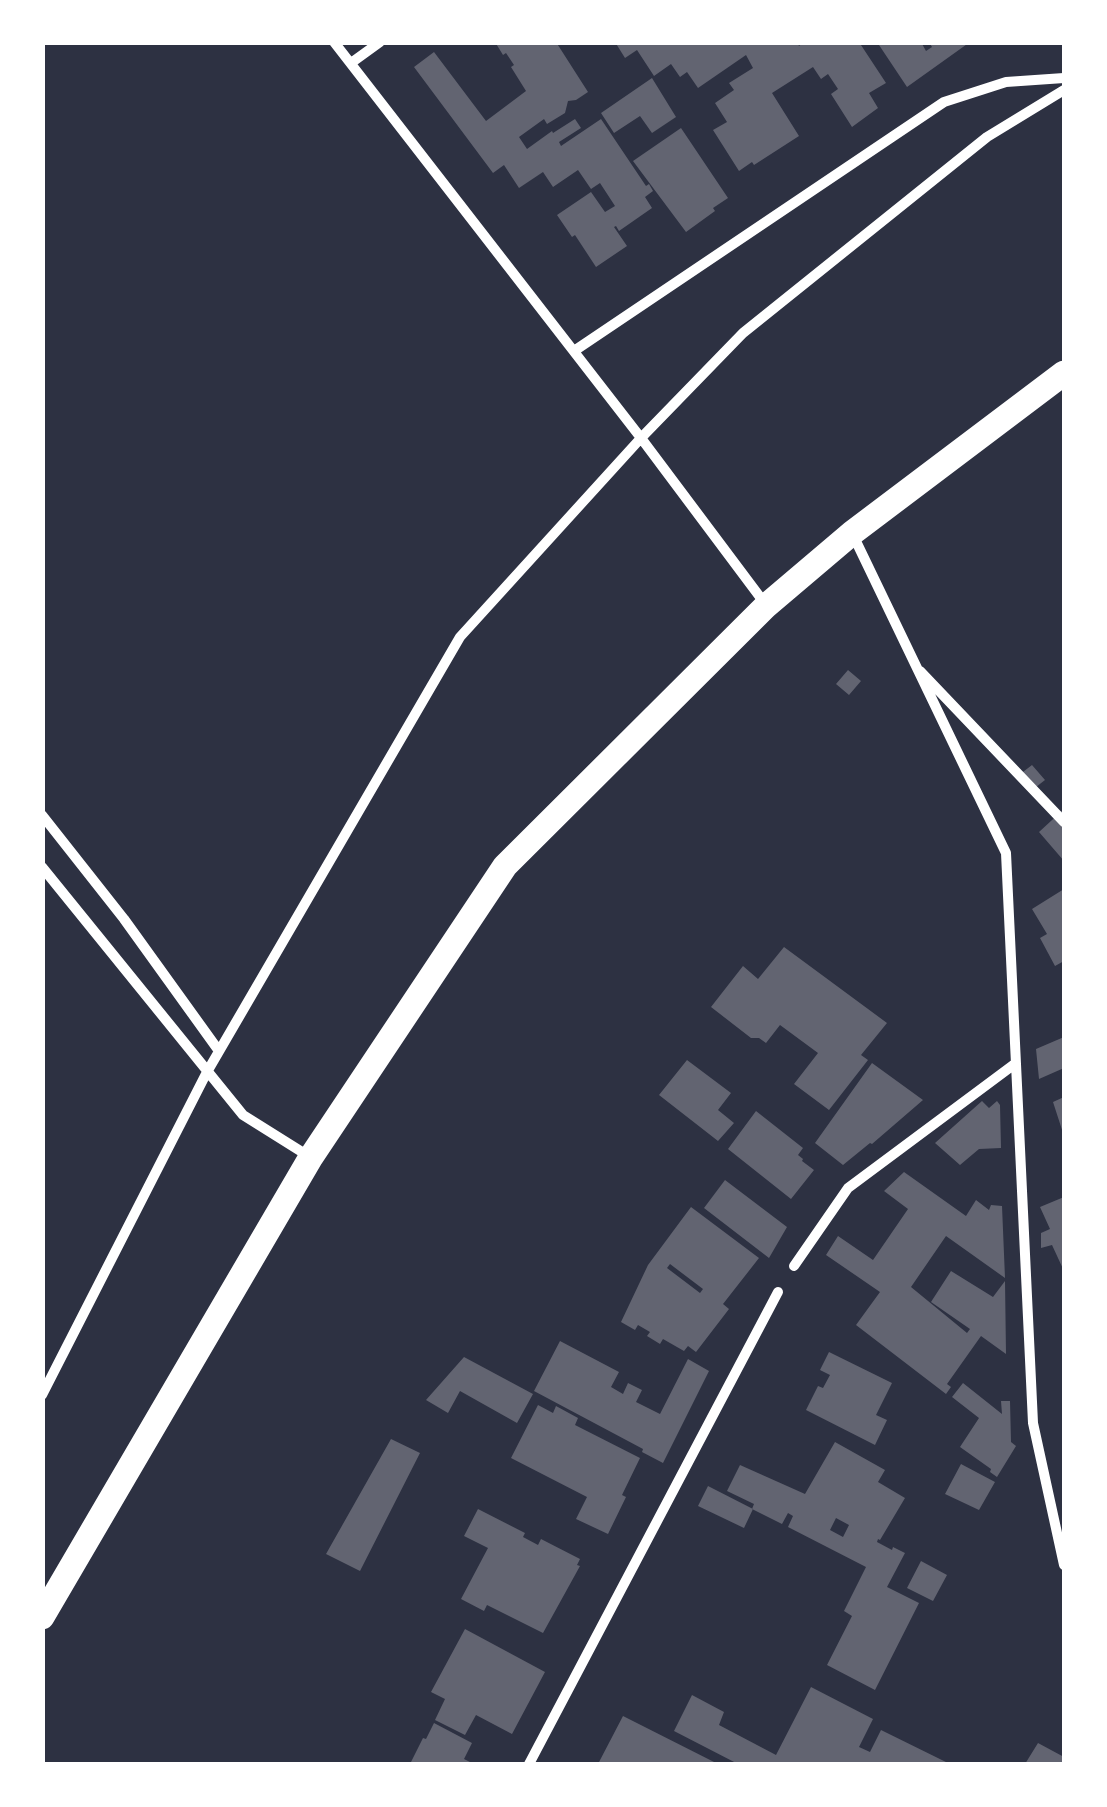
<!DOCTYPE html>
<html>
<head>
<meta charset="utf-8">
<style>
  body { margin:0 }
  #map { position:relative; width:1107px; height:1807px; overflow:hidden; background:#2d3142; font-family:"Open Sans",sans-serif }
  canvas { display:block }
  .frame { position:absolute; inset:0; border:45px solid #fff; pointer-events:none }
</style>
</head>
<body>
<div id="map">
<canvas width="1107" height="1807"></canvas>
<div class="frame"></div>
</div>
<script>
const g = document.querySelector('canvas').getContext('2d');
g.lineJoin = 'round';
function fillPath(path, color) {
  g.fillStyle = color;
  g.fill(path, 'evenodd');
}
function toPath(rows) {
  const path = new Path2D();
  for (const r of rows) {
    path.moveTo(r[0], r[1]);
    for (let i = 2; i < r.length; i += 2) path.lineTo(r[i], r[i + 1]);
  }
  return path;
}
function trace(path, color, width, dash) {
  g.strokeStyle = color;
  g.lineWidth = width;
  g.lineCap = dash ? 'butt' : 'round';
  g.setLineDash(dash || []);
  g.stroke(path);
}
const building = toPath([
  [495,42,556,42,588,92,576,100,568,101,565,113,547,124,544,119,519,137,527,149,552,131,553,133,575,119,581,128,559,142,561,146,601,119,646,186,649,184,653,191,645,197,652,208,619,231,616,226,614,227,627,246,596,267,575,235,572,237,557,215,591,192,605,212,615,206,600,183,591,189,578,170,553,187,543,172,519,188,504,165,493,173,414,67,434,52,486,121,526,91,511,67,514,65,506,53,503,55],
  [615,42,797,42,799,46,804,42,852,42,854,45,859,42,886,83,869,93,878,108,852,127,831,94,838,89,828,74,821,79,813,67,772,93,799,136,754,165,752,162,739,171,713,130,727,122,715,103,734,90,729,83,753,68,746,55,698,88,687,72,680,77,671,64,654,76,637,50,625,58],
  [877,42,921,42,926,51,932,47,929,42,970,42,907,87],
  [652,78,676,117,652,133,640,116,614,133,601,113],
  [681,128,728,198,713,208,715,211,686,232,633,161],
  [848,670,861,681,849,695,836,684],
  [1032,765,1045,780,1031,791,1019,775],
  [1064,809,1064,861,1039,832],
  [1064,889,1064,961,1055,966,1040,938,1047,934,1032,909],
  [784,947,887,1023,861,1055,868,1060,829,1110,794,1084,818,1053,780,1025,766,1043,759,1038,751,1038,711,1007,743,966,758,979],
  [1064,1037,1064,1068,1039,1079,1036,1049],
  [687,1060,731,1093,718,1110,734,1123,718,1141,659,1095],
  [872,1063,923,1100,872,1144,870,1143,843,1165,815,1143],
  [1064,1097,1064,1136,1053,1102],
  [982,1101,989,1108,997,1101,1000,1105,1001,1148,979,1149,960,1165,935,1143],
  [756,1111,803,1148,798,1155,803,1159,802,1161,814,1170,791,1199,728,1149],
  [904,1172,966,1216,976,1200,989,1210,991,1205,1002,1206,1005,1278,946,1236,911,1287,967,1333,970,1329,931,1302,951,1271,993,1297,1005,1281,1006,1354,981,1336,947,1384,951,1387,946,1394,856,1325,880,1292,826,1255,838,1236,873,1260,908,1209,884,1191],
  [725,1180,787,1227,769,1258,704,1208],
  [1064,1197,1064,1271,1052,1245,1041,1248,1041,1233,1050,1229,1040,1207],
  [691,1207,759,1258,723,1304,729,1309,696,1352,688,1346,684,1351,663,1339,660,1344,647,1336,650,1332,638,1325,635,1330,621,1322,648,1265],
  [670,1264,703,1289,700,1293,667,1268],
  [560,1341,619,1372,611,1387,623,1394,628,1383,642,1390,636,1402,660,1414,688,1359,709,1371,663,1463,642,1452,643,1449,534,1391],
  [829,1352,892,1383,876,1415,887,1420,875,1445,806,1410,818,1386,823,1388,830,1375,820,1370],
  [464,1357,533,1394,517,1423,460,1391,448,1413,426,1400],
  [963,1383,1002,1414,1001,1401,1010,1401,1011,1442,1016,1446,997,1477,990,1472,991,1469,960,1447,979,1418,952,1397],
  [538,1405,553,1413,556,1406,578,1418,575,1425,640,1458,622,1495,626,1497,608,1534,576,1519,587,1497,511,1458],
  [391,1439,420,1453,360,1571,326,1554],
  [835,1442,885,1470,878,1482,905,1498,880,1540,878,1539,877,1542,892,1550,893,1547,905,1553,887,1587,919,1603,875,1690,827,1665,852,1616,844,1611,866,1567,788,1527,793,1516,788,1513,782,1524,752,1509,754,1504,727,1491,740,1465,805,1494],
  [836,1518,849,1525,843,1537,830,1530],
  [961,1464,995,1482,979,1510,945,1494],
  [708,1486,753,1509,744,1528,698,1506],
  [478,1509,525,1533,523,1537,538,1545,541,1539,580,1559,577,1565,580,1566,543,1633,487,1605,484,1611,461,1599,488,1548,464,1536],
  [921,1561,947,1575,933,1601,907,1588],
  [465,1629,545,1672,512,1734,476,1715,465,1735,435,1720,445,1699,431,1692],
  [811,1687,873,1719,859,1747,870,1752,881,1730,950,1764,738,1764,674,1731,692,1695,724,1712,719,1725,776,1755],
  [623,1716,718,1764,598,1764],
  [434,1723,472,1743,464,1759,474,1764,410,1764,423,1738,426,1739],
  [1038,1743,1064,1757,1064,1764,1025,1764]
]);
const minor = toPath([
  [334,42,641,438,766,605],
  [351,63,380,42],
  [574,351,944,102,1006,82,1064,78],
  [853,535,1006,853,1033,1423,1064,1565],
  [920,671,1064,822],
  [42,815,124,919,219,1051],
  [42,867,243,1115,310,1157],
  [794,1266,848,1188,1016,1063],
  [42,1395,207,1072,460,637,641,438,743,333,987,137,1064,90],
  [529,1764,778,1292]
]);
const primary = toPath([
  [42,1617,311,1157,505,866,766,606,852,533,1064,373]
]);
fillPath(building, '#626471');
trace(minor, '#fff', 10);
trace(primary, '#fff', 25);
</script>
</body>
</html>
